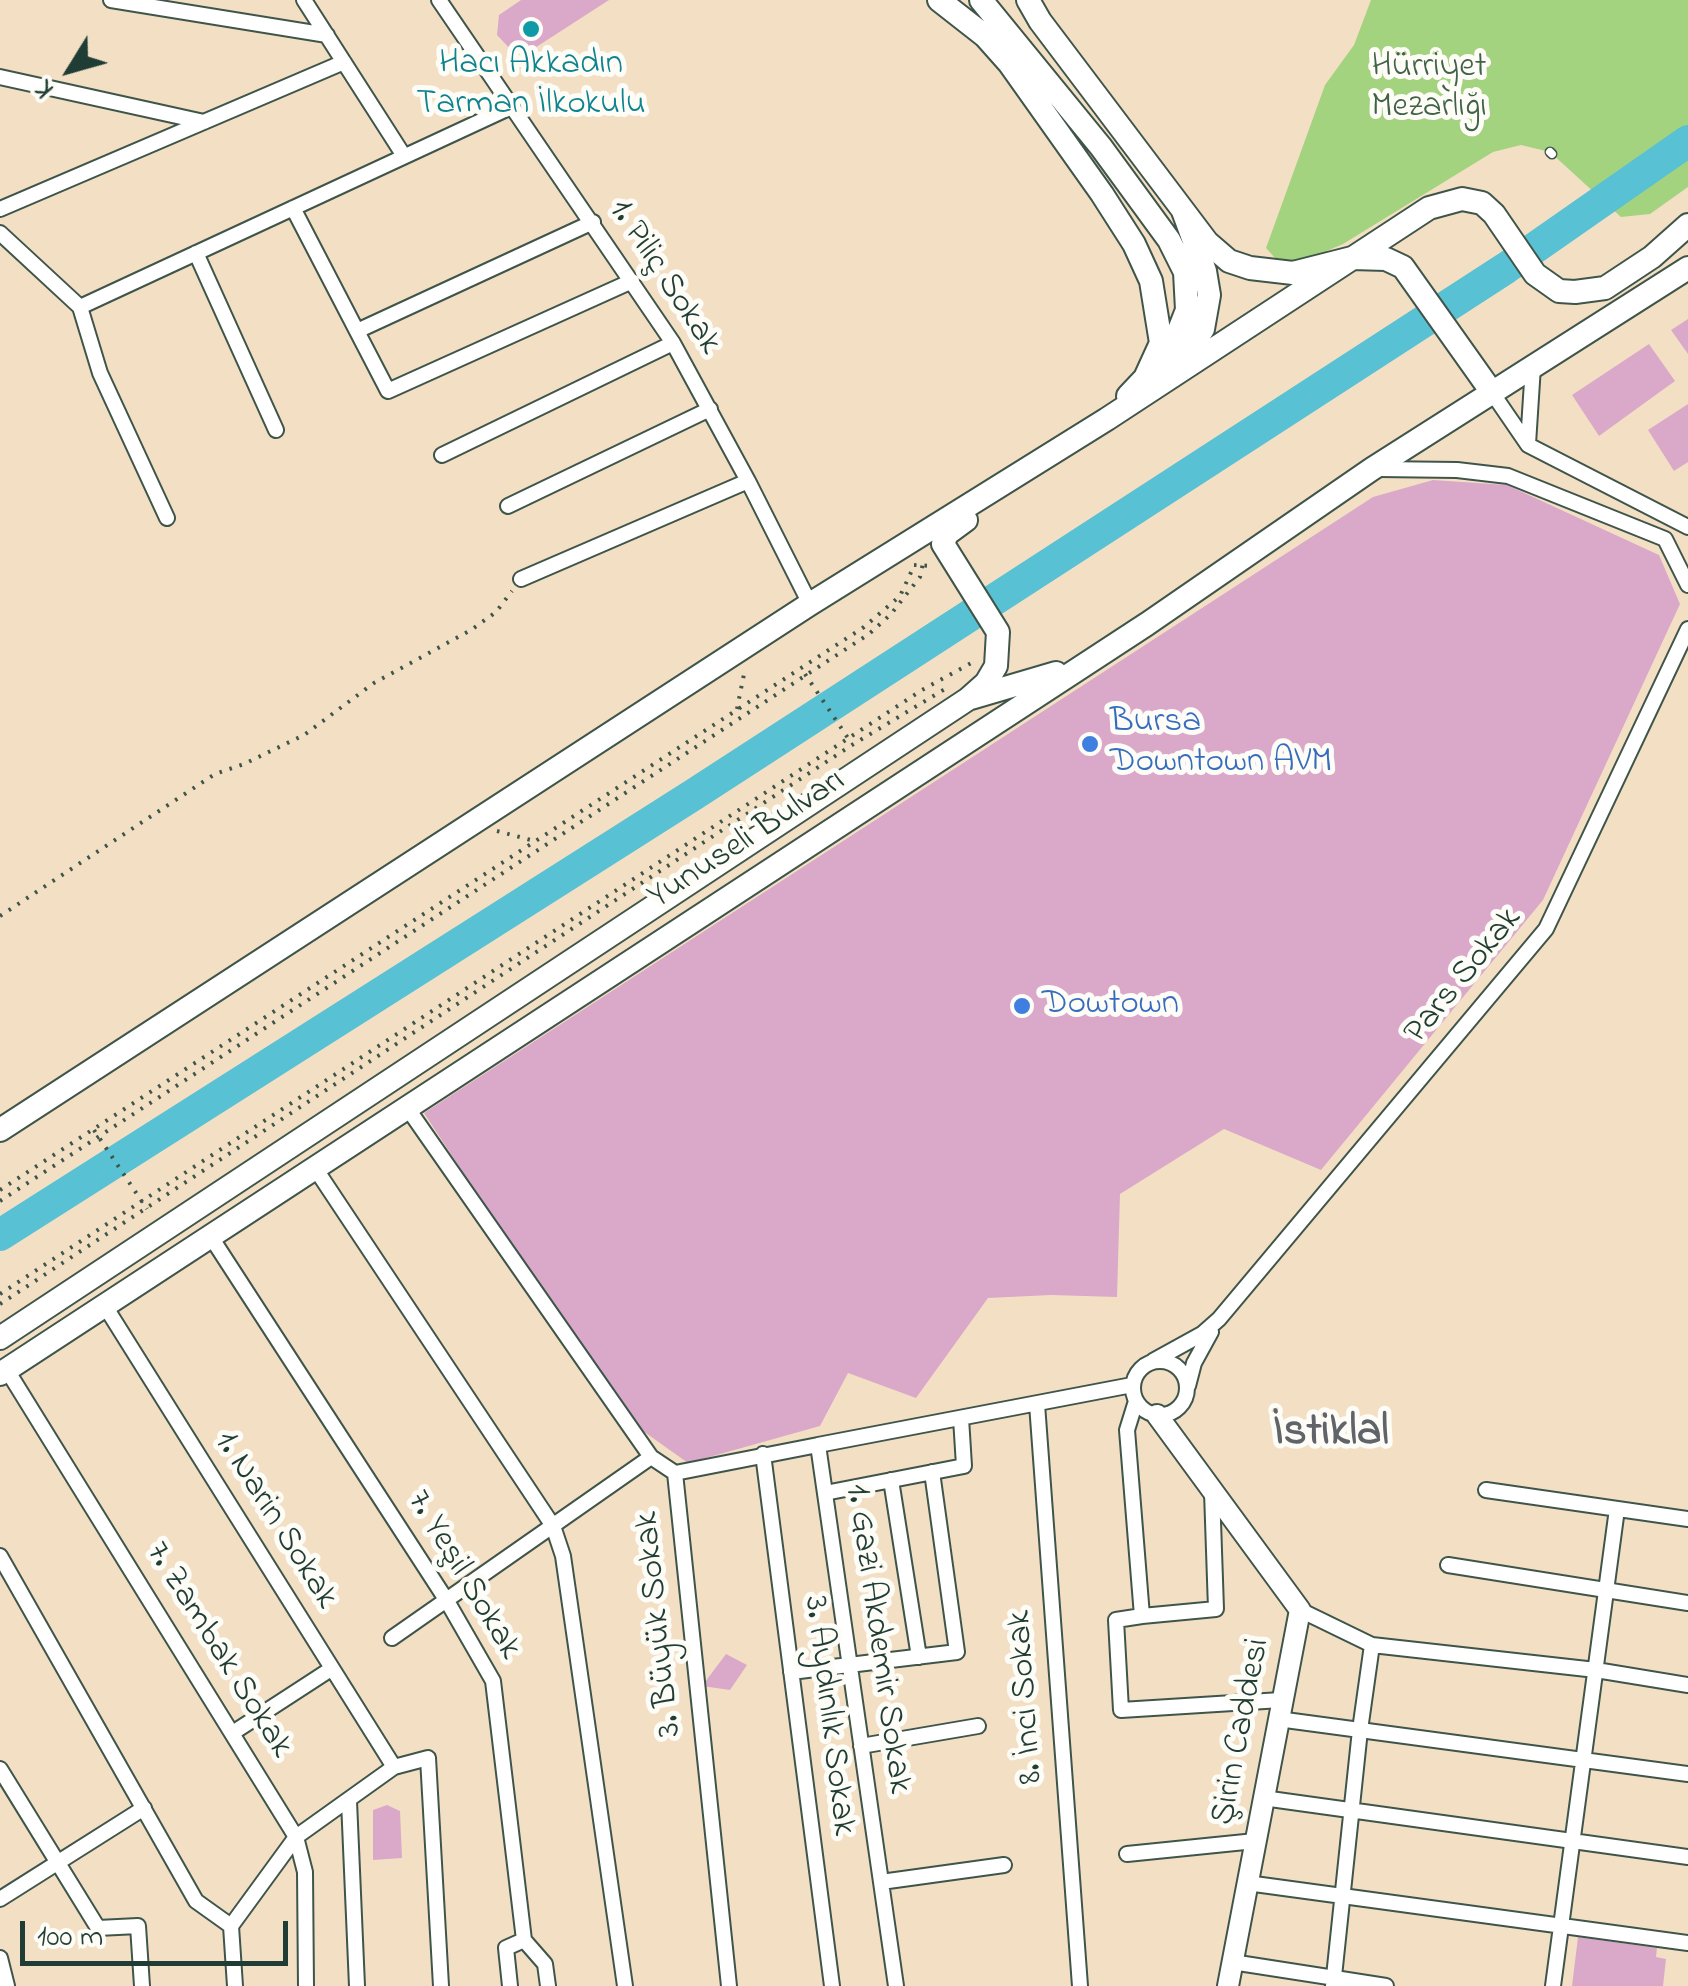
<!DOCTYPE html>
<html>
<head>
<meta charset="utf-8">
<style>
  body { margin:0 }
  #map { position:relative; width:1688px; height:1986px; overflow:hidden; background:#f3e0c4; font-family:"Indie Flower",sans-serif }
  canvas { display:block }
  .north { position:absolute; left:20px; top:20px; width:100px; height:100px; -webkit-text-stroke:8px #fdfcf7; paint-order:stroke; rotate:233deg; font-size:28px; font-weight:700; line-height:40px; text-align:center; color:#1f3d34 }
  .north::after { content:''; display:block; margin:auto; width:35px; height:45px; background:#1f3d34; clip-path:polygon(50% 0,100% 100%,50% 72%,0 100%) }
  .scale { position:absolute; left:20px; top:1921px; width:268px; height:45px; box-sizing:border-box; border:5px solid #1f3d34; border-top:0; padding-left:12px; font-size:30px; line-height:35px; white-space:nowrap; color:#1f3d34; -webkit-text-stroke:8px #fdfcf7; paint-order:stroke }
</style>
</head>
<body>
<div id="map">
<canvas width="1688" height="1986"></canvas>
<div class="north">K</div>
<div class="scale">100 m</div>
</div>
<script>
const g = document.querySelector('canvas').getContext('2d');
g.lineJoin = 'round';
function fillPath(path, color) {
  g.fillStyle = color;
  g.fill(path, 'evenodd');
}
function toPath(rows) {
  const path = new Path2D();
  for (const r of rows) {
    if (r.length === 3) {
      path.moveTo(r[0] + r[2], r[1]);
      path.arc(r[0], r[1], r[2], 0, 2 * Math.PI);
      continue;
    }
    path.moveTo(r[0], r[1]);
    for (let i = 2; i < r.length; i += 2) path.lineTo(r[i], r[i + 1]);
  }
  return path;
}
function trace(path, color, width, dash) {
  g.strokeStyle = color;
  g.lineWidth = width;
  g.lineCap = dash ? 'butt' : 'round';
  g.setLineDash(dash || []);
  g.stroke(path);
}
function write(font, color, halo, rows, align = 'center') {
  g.font = font + ' "Indie Flower",sans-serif';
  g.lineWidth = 10;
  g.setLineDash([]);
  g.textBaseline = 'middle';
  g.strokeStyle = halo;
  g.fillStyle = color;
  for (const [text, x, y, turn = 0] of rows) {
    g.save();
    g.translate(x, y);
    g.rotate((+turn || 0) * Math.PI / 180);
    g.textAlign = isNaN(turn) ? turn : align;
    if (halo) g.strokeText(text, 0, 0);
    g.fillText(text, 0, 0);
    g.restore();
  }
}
const green = toPath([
  [1371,0,1688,0,1688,187,1650,214,1621,217,1550,152,1521,145,1493,152,1343,244,1315,256,1294,261,1275,258,1266,248,1325,85,1354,45]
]);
const river = toPath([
  [0,1235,693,795,1506,268,1688,141]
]);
const building = toPath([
  [521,0,609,0,527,53,513,52,497,35,499,15],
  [1688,319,1688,354,1671,330],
  [1649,344,1675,381,1599,436,1572,395],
  [1688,404,1688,462,1674,471,1648,430],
  [1433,480,1507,485,1659,555,1680,604,1543,900,1321,1170,1224,1129,1120,1194,1117,1297,1051,1295,988,1298,916,1398,848,1373,820,1426,688,1463,622,1416,424,1113,1373,497],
  [726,1654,747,1665,730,1690,702,1686],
  [387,1805,400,1811,402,1858,373,1860,373,1810],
  [1578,1937,1657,1948,1656,1957,1666,1959,1663,1986,1572,1986]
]);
const path = toPath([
  [914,565,934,566],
  [805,674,850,741],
  [737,709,745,669],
  [497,831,531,840],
  [0,916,215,774,244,764,304,735,374,683,471,630,496,612,512,591],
  [94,1130,147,1209],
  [0,1190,864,627,900,596,914,566],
  [0,1201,869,634,891,614,920,577,923,563],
  [0,1294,922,690,973,662],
  [0,1304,852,745,945,689]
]);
const lane = toPath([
  [1550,152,1552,154]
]);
const street = toPath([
  [111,0,327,35],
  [304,0,404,156],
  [439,0,673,343,748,481,810,604],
  [0,77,204,122],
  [293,208,388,391,632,281],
  [0,209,344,62],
  [0,233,80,307,100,373,167,518],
  [196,253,276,430],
  [80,307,511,107],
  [357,331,593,222],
  [1491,391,1528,445,1688,527],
  [1528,444,1533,366],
  [442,455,673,343],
  [1378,469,1457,470,1508,476,1665,539,1688,585],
  [508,506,710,409],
  [521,579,748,481],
  [406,1106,651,1457,675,1473,729,1986],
  [315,1168,553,1526,563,1556,625,1986],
  [211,1237,447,1601,493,1681,524,1940,545,1964,548,1986],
  [105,1306,394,1767],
  [1153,1361,1202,1334,1219,1319,1546,929,1688,629],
  [1160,1388,27],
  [7,1370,296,1837,305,1872,306,1986],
  [1188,1386,1194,1363,1211,1332],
  [1136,1401,1127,1430,1142,1616,1216,1609,1212,1492],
  [1037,1404,1080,1986],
  [818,1445,1132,1385],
  [763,1454,832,1986],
  [675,1473,818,1445,896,1986],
  [891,1480,919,1657],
  [1486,1490,1688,1519],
  [825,1493,964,1466,961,1418],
  [0,1556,196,1901,231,1926],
  [1448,1565,1688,1603],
  [1300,1610,1372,1645,1596,1670,1688,1685],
  [1142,1616,1116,1620,1121,1710,1281,1700],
  [392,1638,651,1457],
  [791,1672,957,1652,932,1472],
  [1278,1719,1688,1774],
  [234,1732,331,1669],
  [861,1746,978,1726],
  [0,1769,98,1928,138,1926,142,1986],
  [1263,1798,1688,1857],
  [349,1801,357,1986],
  [1127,1854,1255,1841],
  [881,1882,1004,1865],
  [1247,1883,1688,1943],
  [0,1899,144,1808],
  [231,1926,296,1837,394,1767,428,1758,441,1986],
  [231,1926,235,1986],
  [0,1958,7,1986],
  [1232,1962,1386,1986],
  [510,1986,506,1948,524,1940],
  [1333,1986,1360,1730,1372,1645],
  [1553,1986,1617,1509]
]);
const secondary = toPath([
  [1157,1415,1300,1610,1228,1986]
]);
const primary = toPath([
  [939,0,985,36,1009,63,1102,194,1134,244,1151,281,1161,343,1145,378,1128,396],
  [981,0,1101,147,1169,240,1185,272,1187,310,1166,363],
  [1028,0,1040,21,1207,242,1229,261,1250,268,1293,273,1352,258,1386,259,1403,267,1491,391],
  [1177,368,1203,329,1209,295,1205,271,1183,211],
  [971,698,1056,673],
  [0,1130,810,604,1107,419,1429,208,1462,199,1482,203,1494,214,1535,274,1559,291,1575,292,1605,288,1652,257,1688,225],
  [0,1338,968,699,986,683,996,666,998,632,943,544,947,534,966,520],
  [0,1374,1147,624,1372,469,1688,268]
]);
const markers = [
  [531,29,10,"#0f9aa8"],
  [1090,744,10,"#3f7fe0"],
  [1022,1006,10,"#3f7fe0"]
];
const cultureNames = [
  ["Hacı Akkadın",531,66],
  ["Tarman İlkokulu",531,106]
];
const parkNames = [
  ["Hürriyet",1429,69],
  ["Mezarlığı",1429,109]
];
const streetNames = [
  ["1. Piliç Sokak",663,278,57],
  ["Yunuseli Bulvarı",748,841,-33],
  ["Pars Sokak",1465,977,-51],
  ["1. Narin Sokak",274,1521,58],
  ["7. Yeşil Sokak",462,1576,59],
  ["3. Büyük Sokak",661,1624,-96],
  ["1. Gazi Akdemir Sokak",876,1639,82],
  ["7. Zambak Sokak",217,1651,58],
  ["8. İnci Sokak",1028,1697,-94],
  ["3. Aydınlık Sokak",827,1716,83],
  ["Şirin Caddesi",1243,1732,-79]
];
const shopNames = [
  ["Bursa",1110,724],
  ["Downtown AVM",1110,764],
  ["Dowtown",1042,1006]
];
const districtNames = [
  ["İstiklal",1331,1436]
];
fillPath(green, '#a4d380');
trace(river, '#58c1d4', 32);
fillPath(building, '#daa9c9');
trace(lane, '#3f554a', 11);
trace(street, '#3f554a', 18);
trace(secondary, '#3f554a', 24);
trace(primary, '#3f554a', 26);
trace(path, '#3f554a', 4, [2.5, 8]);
trace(lane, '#fff', 8);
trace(street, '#fff', 14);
trace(secondary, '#fff', 20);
trace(primary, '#fff', 22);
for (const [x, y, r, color] of markers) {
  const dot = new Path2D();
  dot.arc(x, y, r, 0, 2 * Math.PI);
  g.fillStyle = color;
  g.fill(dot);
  trace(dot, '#fdfcf7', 4);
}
write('35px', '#0d838f', '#fdfcf7', cultureNames);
write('35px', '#406247', '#fdfcf7', parkNames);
write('35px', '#1f3d34', '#fdfcf7', streetNames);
write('35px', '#366cbe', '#fdfcf7', shopNames, 'left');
write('bold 45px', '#606368', '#fdfcf7', districtNames);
</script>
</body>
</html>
